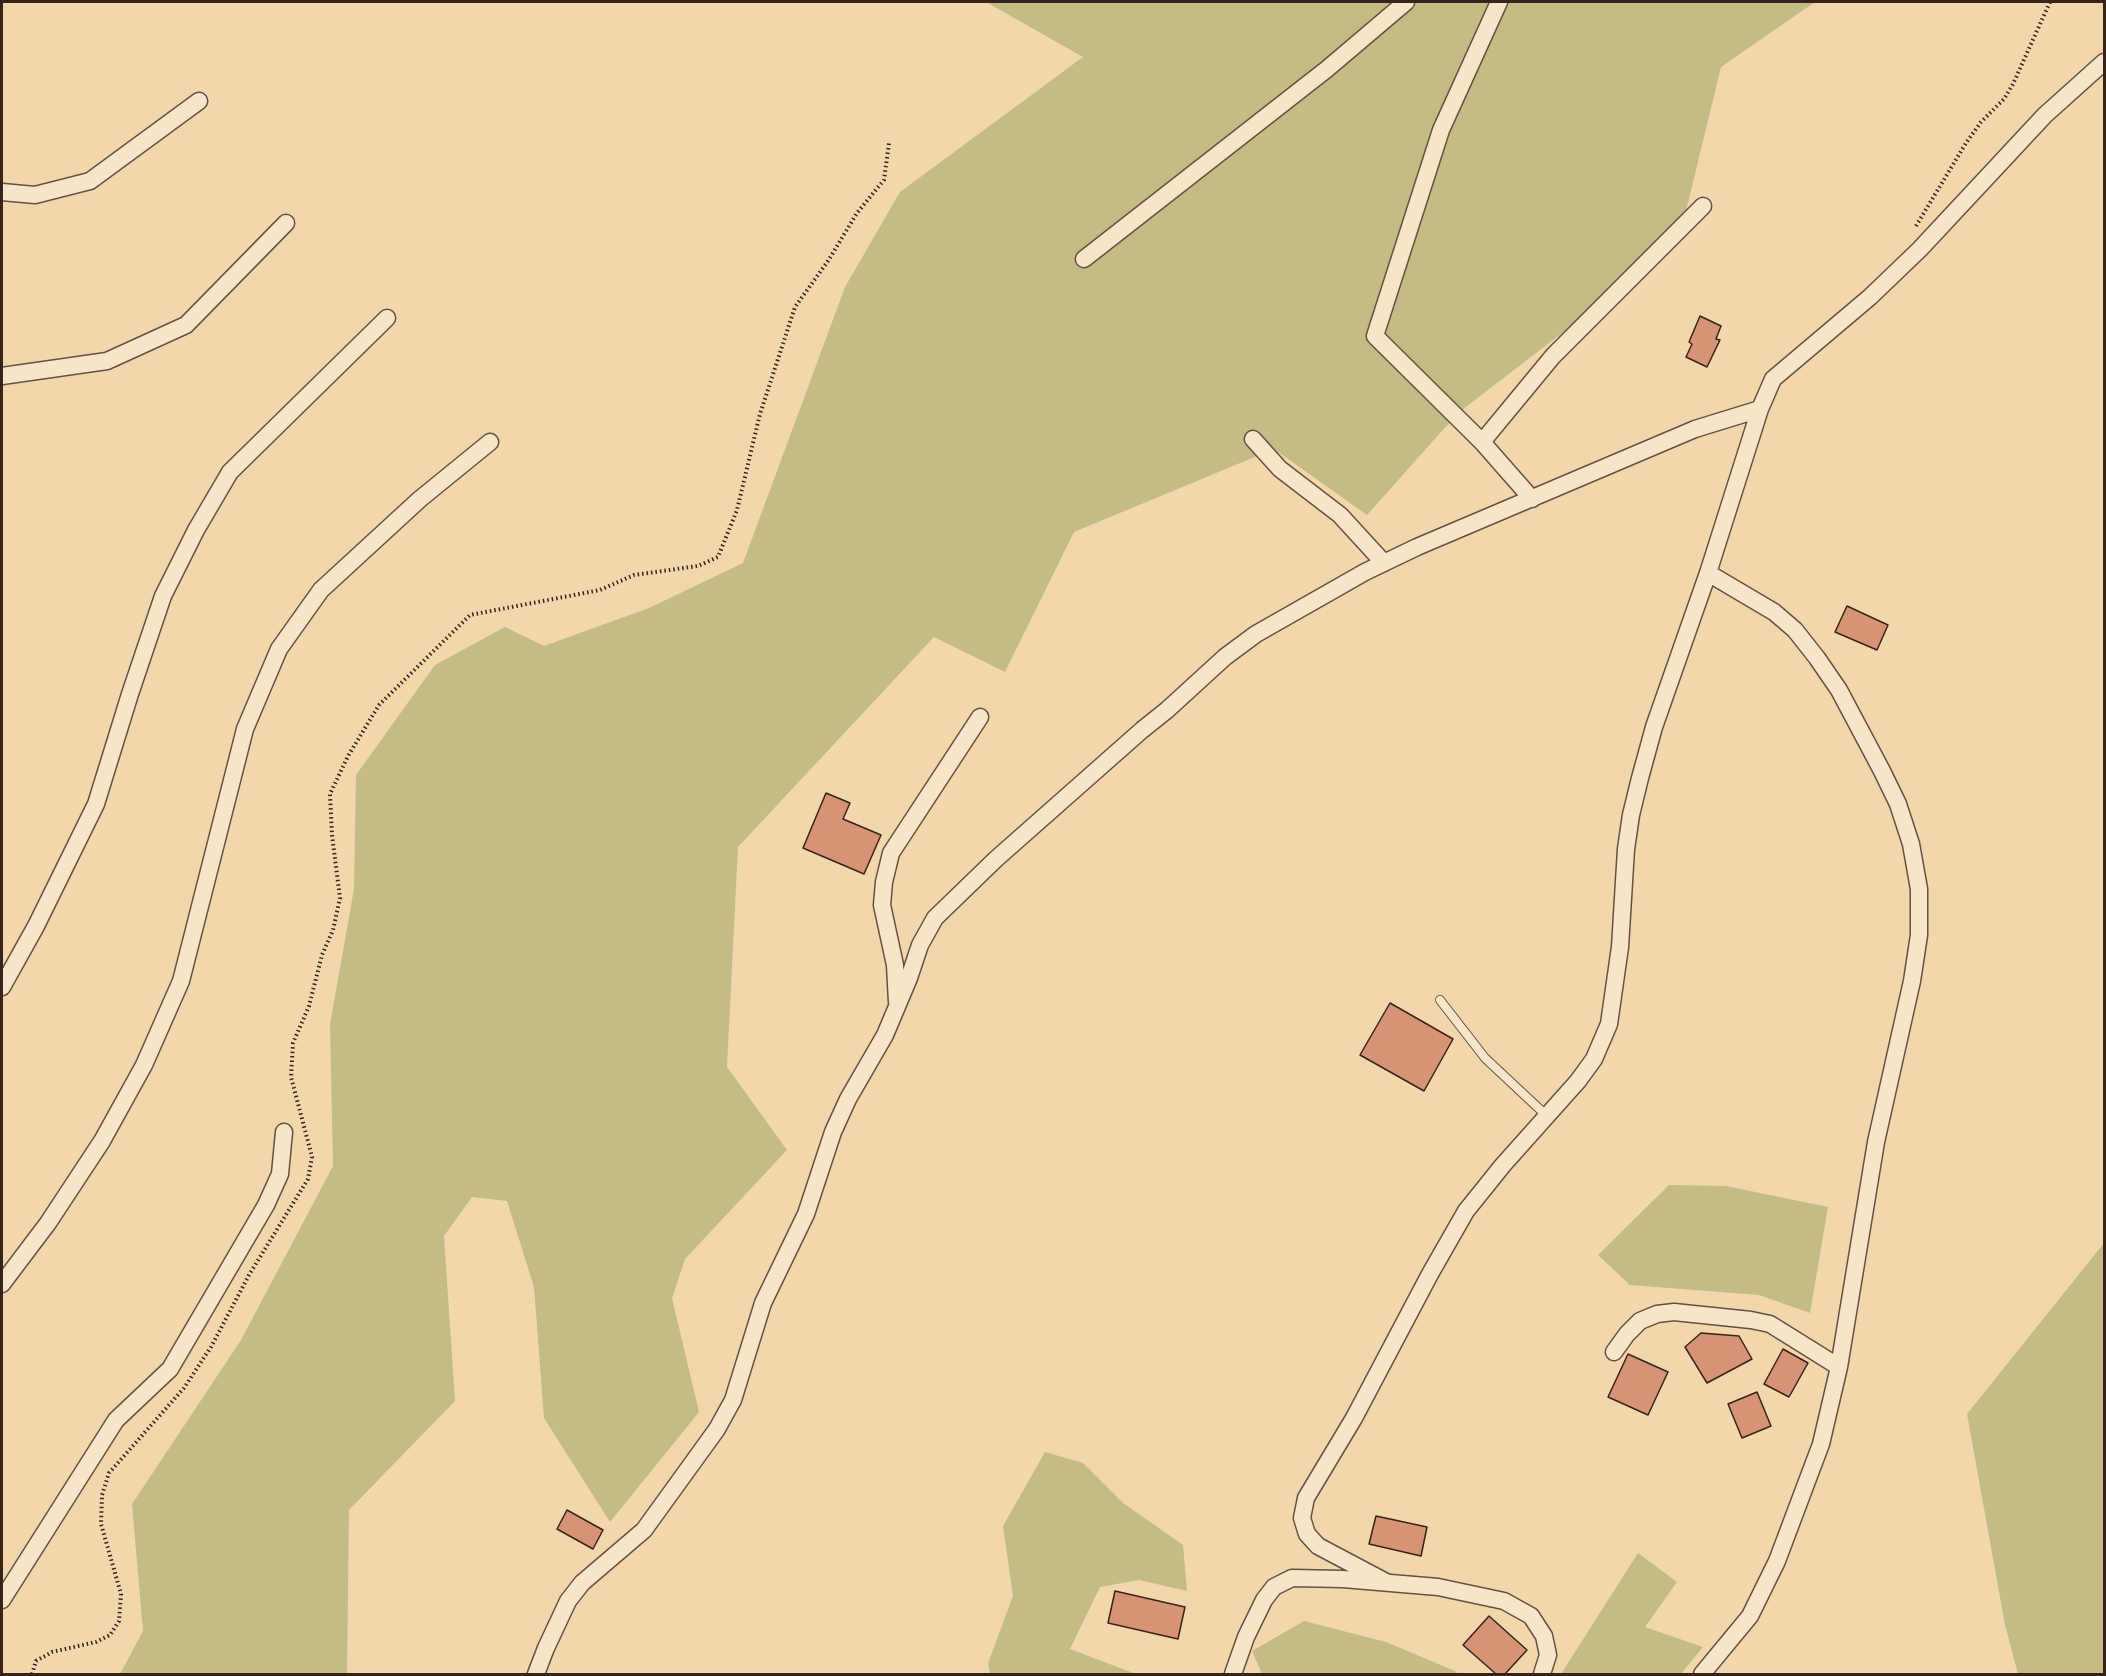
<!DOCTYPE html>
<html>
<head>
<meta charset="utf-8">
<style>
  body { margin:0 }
  #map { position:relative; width:2106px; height:1676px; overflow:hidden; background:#f3d7ac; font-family:"IM FELL Great Primer",serif }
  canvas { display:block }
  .frame { position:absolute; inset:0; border:3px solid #38231b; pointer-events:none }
</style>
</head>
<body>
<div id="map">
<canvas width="2106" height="1676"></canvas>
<div class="frame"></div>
</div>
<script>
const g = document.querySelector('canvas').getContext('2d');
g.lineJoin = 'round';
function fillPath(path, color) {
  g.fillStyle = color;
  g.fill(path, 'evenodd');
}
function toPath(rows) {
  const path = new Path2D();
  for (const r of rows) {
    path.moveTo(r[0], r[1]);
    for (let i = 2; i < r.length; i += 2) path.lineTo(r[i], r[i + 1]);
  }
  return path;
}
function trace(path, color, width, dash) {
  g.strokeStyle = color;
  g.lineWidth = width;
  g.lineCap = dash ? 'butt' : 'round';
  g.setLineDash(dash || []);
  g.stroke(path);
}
const green = toPath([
  [986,2,1815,2,1721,67,1678,244,1458,413,1367,515,1274,449,1074,532,1005,672,934,637,738,847,727,1067,787,1150,685,1259,672,1298,699,1412,610,1522,544,1418,534,1287,507,1201,472,1197,444,1236,455,1401,349,1510,347,1674,120,1674,143,1631,132,1504,241,1340,333,1166,330,1024,354,889,356,775,435,665,505,627,544,646,649,608,743,563,845,287,900,192,1083,57],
  [1669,1185,1726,1186,1828,1207,1810,1313,1759,1295,1630,1285,1598,1255],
  [2104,1243,2104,1674,2018,1674,2005,1625,1967,1414],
  [1045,1452,1083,1463,1123,1503,1183,1545,1187,1591,1139,1580,1100,1587,1070,1649,1136,1674,990,1674,988,1663,1013,1596,1003,1526],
  [1638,1553,1677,1582,1645,1627,1703,1647,1681,1674,1561,1674],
  [1304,1621,1386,1642,1455,1671,1458,1674,1262,1674,1252,1651]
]);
const building = toPath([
  [1700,316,1721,326,1716,339,1720,340,1707,367,1686,357,1692,344,1689,342,1700,316],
  [1847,606,1888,625,1877,650,1835,632,1847,606],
  [826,793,850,803,843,819,881,835,864,874,803,848,826,793],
  [1390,1003,1453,1039,1424,1091,1360,1055,1390,1003],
  [1701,1333,1739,1336,1752,1359,1707,1383,1685,1347,1701,1333],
  [1783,1349,1808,1363,1789,1397,1764,1384,1783,1349],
  [1628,1354,1668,1372,1648,1415,1608,1397,1628,1354],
  [1757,1392,1771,1426,1742,1438,1728,1404,1757,1392],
  [567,1510,603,1530,593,1549,557,1529,567,1510],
  [1376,1516,1427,1527,1421,1556,1369,1544,1376,1516],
  [1115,1591,1185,1607,1178,1639,1108,1623,1115,1591],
  [1489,1616,1527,1650,1505,1674,1496,1674,1463,1645,1489,1616]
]);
const path = toPath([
  [1916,226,1966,143,1981,122,2004,99,2013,84,2050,2],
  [32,1674,36,1661,52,1652,96,1642,110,1635,119,1621,121,1594,101,1524,102,1495,109,1473,184,1388,211,1347,249,1275,308,1179,312,1157,291,1077,293,1043,309,1006,322,955,333,930,340,898,332,835,330,794,348,756,379,705,470,615,600,590,634,575,698,566,718,557,737,510,760,414,795,307,828,261,857,213,884,180,889,143]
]);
const lane = toPath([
  [1440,1000,1485,1058,1548,1117]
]);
const street = toPath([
  [2,192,35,195,90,181,199,101],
  [1084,259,1327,69,1406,2],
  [2,376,107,361,186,325,286,223],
  [1253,439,1280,469,1340,515,1384,563],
  [1482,442,1375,336,1441,130,1499,2],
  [1532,499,1482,442,1553,356,1703,206],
  [2,987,36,926,96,804,130,694,163,596,196,530,230,472,387,318],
  [897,1002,895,965,882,905,884,882,891,853,980,717],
  [2,1284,48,1223,102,1141,144,1065,181,981,245,729,279,649,321,590,420,499,490,442],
  [1614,1352,1627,1334,1640,1321,1657,1314,1674,1312,1751,1320,1770,1324,1839,1367],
  [1386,1582,1318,1546,1307,1534,1302,1518,1306,1498,1354,1418,1430,1274,1466,1211,1503,1165,1578,1081,1594,1059,1609,1024,1620,947,1626,849,1631,815,1640,778,1654,727,1708,573,1760,409,1773,379,1870,297,1920,249,2045,115,2104,62],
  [2,1600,116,1420,170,1369,266,1205,280,1174,284,1132],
  [536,1674,546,1648,568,1601,582,1583,644,1530,717,1429,733,1400,763,1303,806,1214,833,1132,848,1099,885,1035,909,978,920,945,935,918,996,859,1142,730,1167,710,1225,657,1256,634,1365,572,1417,547,1695,429,1760,409],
  [1233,1674,1246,1637,1264,1600,1274,1587,1292,1578,1343,1579,1438,1587,1504,1601,1531,1616,1544,1636,1548,1655,1542,1674],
  [1702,1674,1750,1616,1777,1561,1821,1444,1839,1367,1876,1142,1912,981,1919,935,1919,889,1911,844,1898,804,1882,771,1839,690,1817,658,1795,630,1774,612,1708,573]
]);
fillPath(green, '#c3bc84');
fillPath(building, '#d79376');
trace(building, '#38231b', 1.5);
trace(lane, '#67503f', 10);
trace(street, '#67503f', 19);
trace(path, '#38231b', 4, [1.5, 3]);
trace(lane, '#f7e5c9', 8);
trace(street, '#f7e5c9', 16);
</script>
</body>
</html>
